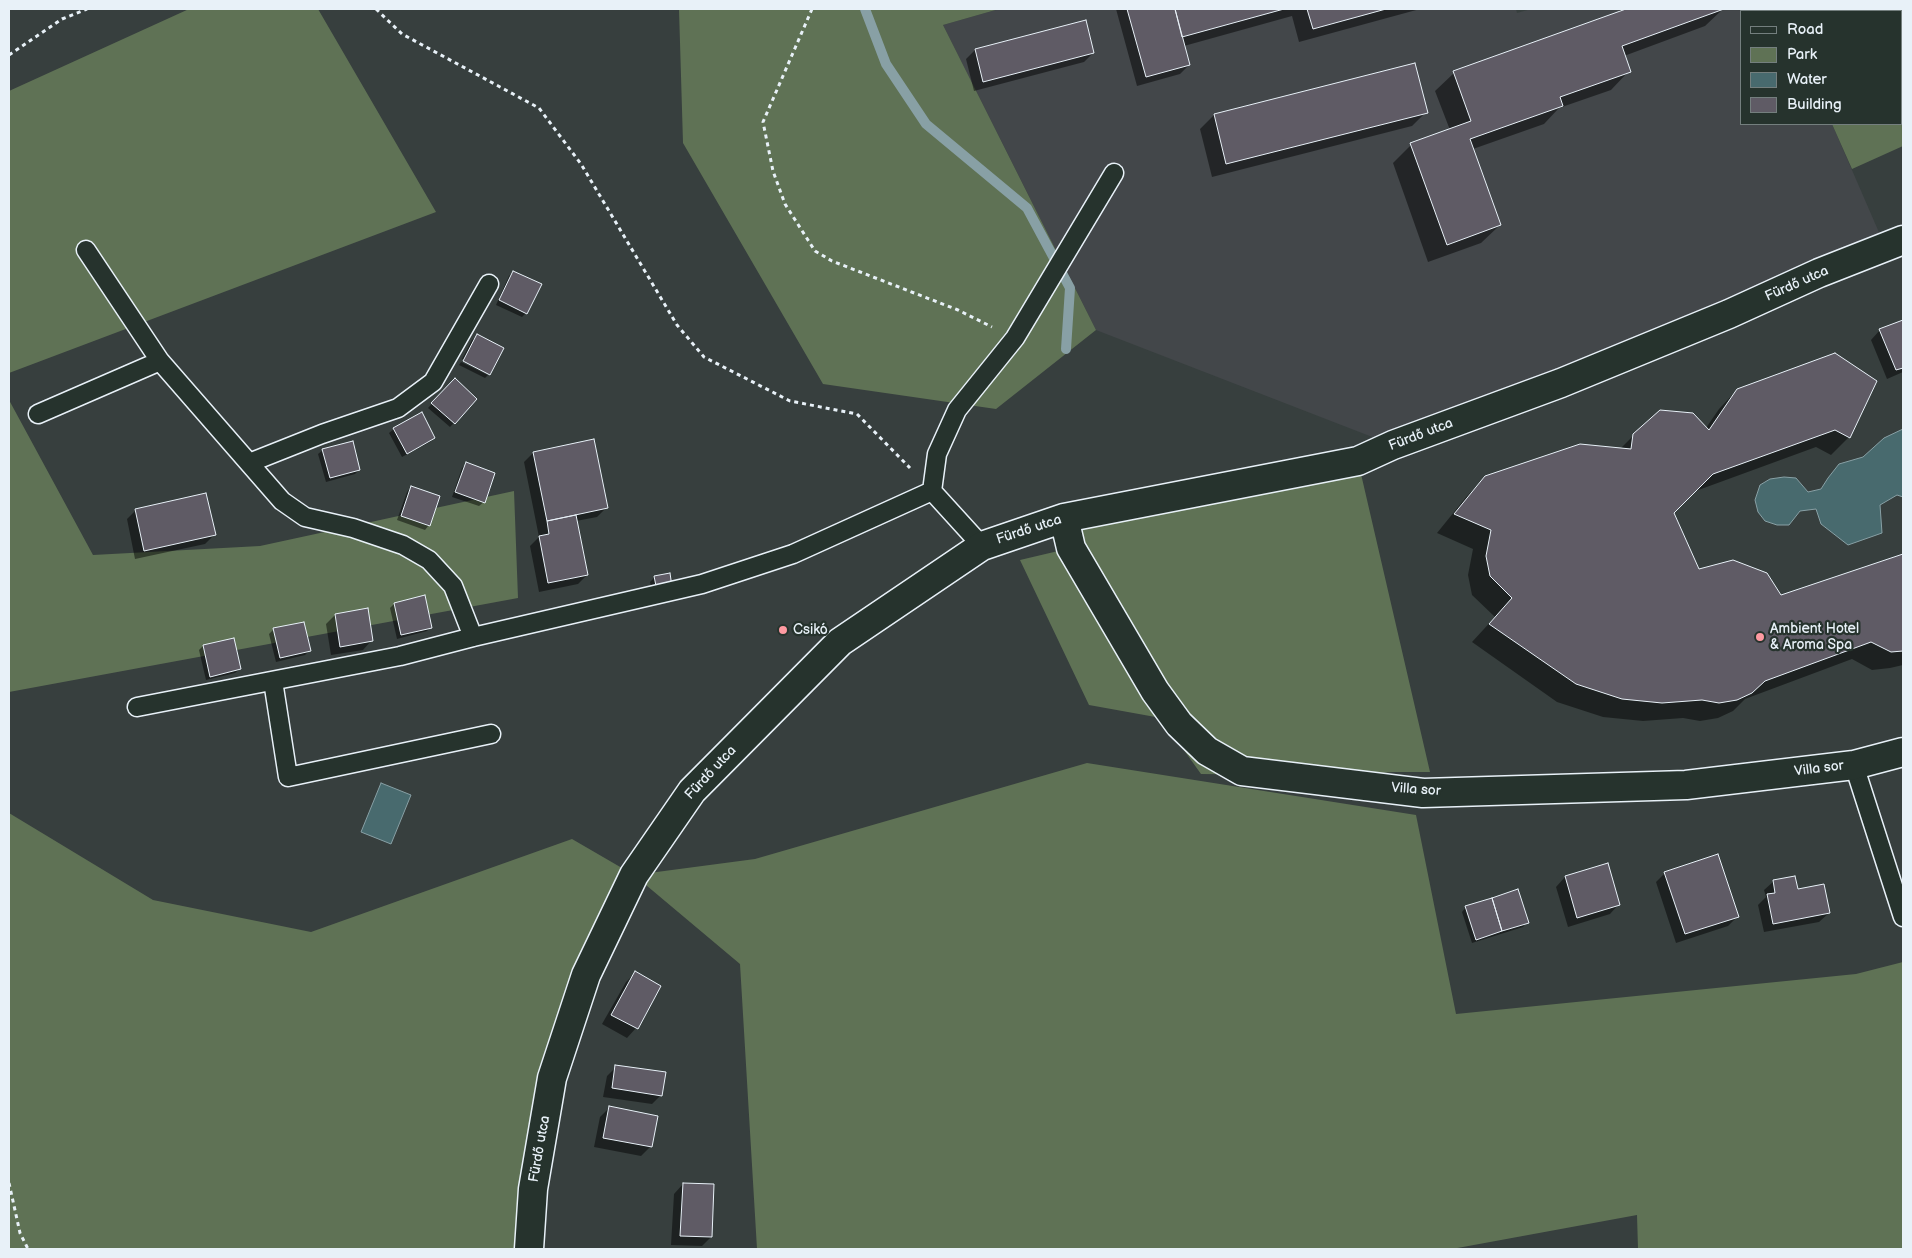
<!DOCTYPE html>
<html>
<head>
<meta charset="utf-8">
<style>
  body { margin:0 }
  #map { position:relative; width:1912px; height:1258px; overflow:hidden; background:#373f3e; font-family:"Balsamiq Sans",sans-serif }
  canvas { display:block }
  .frame { position:absolute; inset:0; border:10px solid #e8f1f8; pointer-events:none }
  .legend { position:absolute; left:1740px; top:10px; width:162px; height:115px; box-sizing:border-box; background:#26332d; border:1px solid #747f7e; margin:0; padding:6px 9px; list-style:none; font-size:15px; color:#e8f1f8 }
  .legend li { display:flex; align-items:center; gap:10px; height:25px }
  .legend b { width:25px; border:1px solid #747f7e }
</style>
</head>
<body>
<div id="map">
<canvas width="1912" height="1258"></canvas>
<div class="frame"></div>
<ul class="legend">
<li><b style="height:6px;background:#26332d"></b>Road</li>
<li><b style="height:14px;background:#5f7255"></b>Park</li>
<li><b style="height:14px;background:#486a6e"></b>Water</li>
<li><b style="height:14px;background:#5f5b65"></b>Building</li>
</ul>
</div>
<script>
const g = document.querySelector('canvas').getContext('2d');
g.lineJoin = 'round';
function fillPath(path, color) {
  g.fillStyle = color;
  g.fill(path, 'evenodd');
}
function toPath(rows) {
  const path = new Path2D();
  for (const r of rows) {
    path.moveTo(r[0], r[1]);
    for (let i = 2; i < r.length; i += 2) path.lineTo(r[i], r[i + 1]);
  }
  return path;
}
function trace(path, color, width, dash) {
  g.strokeStyle = color;
  g.lineWidth = width;
  g.lineCap = dash ? 'butt' : 'round';
  g.setLineDash(dash || []);
  g.stroke(path);
}
function write(font, color, halo, rows, align = 'center') {
  g.font = font + ' "Balsamiq Sans",sans-serif';
  g.lineWidth = 4.5;
  g.setLineDash([]);
  g.textBaseline = 'middle';
  g.strokeStyle = halo;
  g.fillStyle = color;
  for (const [text, x, y, turn = 0] of rows) {
    g.save();
    g.translate(x, y);
    g.rotate((+turn || 0) * Math.PI / 180);
    g.textAlign = isNaN(turn) ? turn : align;
    if (halo) g.strokeText(text, 0, 0);
    g.fillText(text, 0, 0);
    g.restore();
  }
}
const built = toPath([
  [999,9,1516,9,1517,13,1531,9,1781,9,1782,11,1741,11,1741,124,1832,124,1881,237,1393,445,1096,330,943,25]
]);
const green = toPath([
  [189,9,318,9,436,212,9,373,9,91],
  [679,9,999,9,943,25,1096,330,996,409,823,384,683,143],
  [1781,9,1903,9,1903,146,1852,169,1832,124,1901,124,1901,11,1782,11],
  [9,400,93,555,260,546,514,491,518,598,9,692],
  [1358,461,1430,772,1392,772,1352,776,1201,774,1161,718,1089,705,1020,560,1071,548,1064,518],
  [1087,763,1416,815,1456,1014,1856,974,1903,962,1903,1249,1638,1249,1637,1215,1452,1249,757,1249,740,964,634,875,586,975,529,1249,9,1249,9,813,153,900,311,932,572,839,634,875,755,859]
]);
const water = toPath([
  [1903,429,1903,497,1897,495,1880,505,1882,533,1848,545,1821,524,1816,509,1800,511,1789,525,1777,525,1765,521,1758,512,1755,500,1760,485,1770,479,1784,477,1796,478,1808,492,1821,489,1828,478,1839,464,1863,457,1884,438,1903,429],
  [381,783,411,795,391,844,361,832,381,783]
]);
const shadow = toPath([
  [1116,9,1420,9,1299,42,1292,16,1184,46,1189,65,1180,74,1137,86],
  [1621,9,1723,9,1705,26,1624,56,1629,71,1611,90,1559,108,1544,124,1473,149,1500,225,1481,243,1428,262,1393,163,1411,145,1450,130,1435,91,1454,73,1617,13],
  [975,50,1093,53,1084,62,974,91,966,59],
  [1414,64,1426,112,1412,126,1212,177,1200,129,1214,115],
  [513,272,526,313,522,317,496,305,509,276],
  [1903,321,1903,372,1887,379,1871,340,1880,330],
  [477,336,489,373,462,359,472,340],
  [1834,355,1849,437,1831,455,1816,447,1693,492,1673,513,1698,570,1781,596,1903,555,1903,665,1890,668,1872,670,1852,659,1745,699,1733,711,1718,718,1700,721,1683,718,1643,721,1603,717,1557,702,1472,642,1495,617,1472,595,1468,575,1473,549,1437,533,1467,496,1486,477,1620,449,1634,435,1706,428,1719,409,1737,390],
  [461,362,488,375,485,378,459,365],
  [455,380,476,399,450,427,428,408],
  [394,429,434,438,430,442,402,457,389,433],
  [323,450,359,470,355,474,326,482,318,454],
  [533,453,606,508,597,517,576,521,587,575,578,584,539,592,530,546,539,537,524,462],
  [466,464,484,502,479,506,452,497,462,468],
  [411,487,429,525,425,530,397,520,407,492],
  [136,510,214,535,205,544,135,559,127,519],
  [669,575,653,594,650,582,655,577],
  [394,604,431,627,427,631,397,639,390,608],
  [335,615,372,640,363,650,331,655,326,624],
  [274,629,309,651,305,655,276,662,269,634],
  [203,646,240,669,235,673,206,680,199,650],
  [1607,865,1619,904,1610,914,1568,927,1556,887,1565,877],
  [1665,873,1738,916,1728,926,1676,943,1656,882],
  [1774,881,1797,890,1829,913,1819,922,1764,932,1758,905,1766,897,1764,890],
  [1466,907,1527,922,1523,927,1472,943,1462,912],
  [635,973,660,987,636,1028,627,1038,602,1024,626,982],
  [616,1067,661,1095,652,1104,603,1097,607,1076],
  [609,1108,650,1147,641,1156,594,1147,600,1117],
  [683,1184,711,1237,702,1246,671,1245,674,1194]
]);
const stream = toPath([
  [865,9,886,64,926,124,1027,208,1070,288,1066,349]
]);
const building = toPath([
  [1127,9,1175,9,1190,65,1146,77,1127,9],
  [1175,9,1284,9,1182,37,1175,9],
  [1307,9,1386,9,1313,29,1307,9],
  [1626,9,1724,9,1622,46,1631,72,1560,97,1563,106,1470,139,1501,225,1447,245,1410,143,1471,121,1453,71,1626,9],
  [1086,20,1094,53,983,82,975,49,1086,20],
  [1415,63,1428,113,1226,164,1214,114,1415,63],
  [513,271,542,284,527,314,499,300,513,271],
  [1903,320,1903,368,1896,370,1879,329,1903,320],
  [477,334,504,348,490,375,463,361,477,334],
  [1835,353,1877,381,1850,438,1835,430,1713,474,1674,513,1699,569,1733,560,1767,573,1781,595,1903,554,1903,651,1891,652,1871,642,1765,681,1752,693,1737,700,1719,703,1702,700,1662,703,1622,699,1576,684,1489,624,1512,598,1490,576,1486,556,1491,530,1454,514,1485,476,1580,444,1631,449,1633,434,1660,410,1693,413,1709,430,1737,389,1835,353],
  [455,378,477,399,455,424,431,403,455,378],
  [422,412,435,438,407,454,393,428,422,412],
  [594,439,608,508,547,521,533,452,594,439],
  [353,441,360,470,330,478,322,449,353,441],
  [466,462,495,473,485,503,455,492,466,462],
  [411,486,440,496,430,526,401,516,411,486],
  [206,493,216,535,144,551,135,509,206,493],
  [576,515,588,575,548,583,539,536,549,534,547,521,576,515],
  [670,573,672,587,657,591,654,576,670,573],
  [425,595,432,628,401,635,394,603,425,595],
  [368,608,373,641,340,647,335,614,368,608],
  [304,622,311,651,280,658,273,628,304,622],
  [234,638,241,669,210,677,203,645,234,638],
  [1718,854,1739,917,1685,934,1664,872,1718,854],
  [1608,863,1620,905,1577,918,1565,876,1608,863],
  [1795,876,1798,889,1824,884,1830,913,1773,924,1767,894,1775,893,1773,880,1795,876],
  [1518,889,1529,923,1502,931,1492,898,1518,889],
  [1492,898,1502,931,1476,940,1465,906,1492,898],
  [635,971,661,986,638,1029,611,1015,635,971],
  [615,1065,666,1072,662,1096,612,1088,615,1065],
  [609,1106,658,1116,652,1147,603,1138,609,1106],
  [683,1183,714,1184,712,1237,680,1236,683,1183]
]);
const path = toPath([
  [376,9,402,34,539,108,581,164,677,325,704,357,790,401,857,414,910,468],
  [812,9,763,122,773,171,785,204,815,251,832,261,958,310,992,327],
  [9,55,62,19,87,9],
  [9,1183,20,1233,28,1249]
]);
const lane = toPath([
  [86,250,160,361,282,501,305,517,353,528,403,545,429,560,453,586,473,637],
  [38,414,160,361],
  [249,463,322,434,398,408,433,382,489,284],
  [982,546,932,491,937,454,957,410,1015,338,1114,173],
  [273,681,288,777,491,734],
  [137,707,400,656,473,637,702,584,793,554,932,491],
  [1854,765,1903,917]
]);
const street = toPath([
  [1064,518,1071,548,1155,691,1179,724,1207,751,1242,771,1423,793,1686,785,1854,765,1903,752],
  [529,1249,533,1189,552,1078,586,975,634,875,692,791,840,642,982,546,1064,518,1358,461,1393,445,1561,383,1729,314,1819,273,1903,240]
]);
const markers = [
  [783,630,5,"#ff9aa2"],
  [1760,637,5,"#ff9aa2"]
];
const streetNames = [
  ["Fürdő utca",1797,284,-24],
  ["Fürdő utca",1421,435,-21],
  ["Fürdő utca",1029,530,-18],
  ["Villa sor",1819,769,-7],
  ["Fürdő utca",711,773,-47],
  ["Villa sor",1416,790,4],
  ["Fürdő utca",540,1149,-80]
];
const poiNames = [
  ["Ambient Hotel",1770,629],
  ["& Aroma Spa",1770,645],
  ["Csikó",793,630]
];
fillPath(built, '#43474a');
fillPath(green, '#5f7255');
fillPath(water, '#486a6e');
trace(water, '#88a0a5', 1);
fillPath(shadow, '#0007');
trace(stream, '#88a0a5', 10);
fillPath(building, '#5f5b65');
trace(building, '#e8f1f8', 1);
trace(lane, '#e8f1f8', 21);
trace(street, '#e8f1f8', 31);
trace(path, '#e8f1f8', 3, [4, 4]);
trace(lane, '#26332d', 18);
trace(street, '#26332d', 28);
for (const [x, y, r, color] of markers) {
  const dot = new Path2D();
  dot.arc(x, y, r, 0, 2 * Math.PI);
  g.fillStyle = color;
  g.fill(dot);
  trace(dot, '#26332d', 2);
}
write('14px', '#e8f1f8', '#26332d', streetNames);
write('14px', '#e8f1f8', '#26332d', poiNames, 'left');
</script>
</body>
</html>
